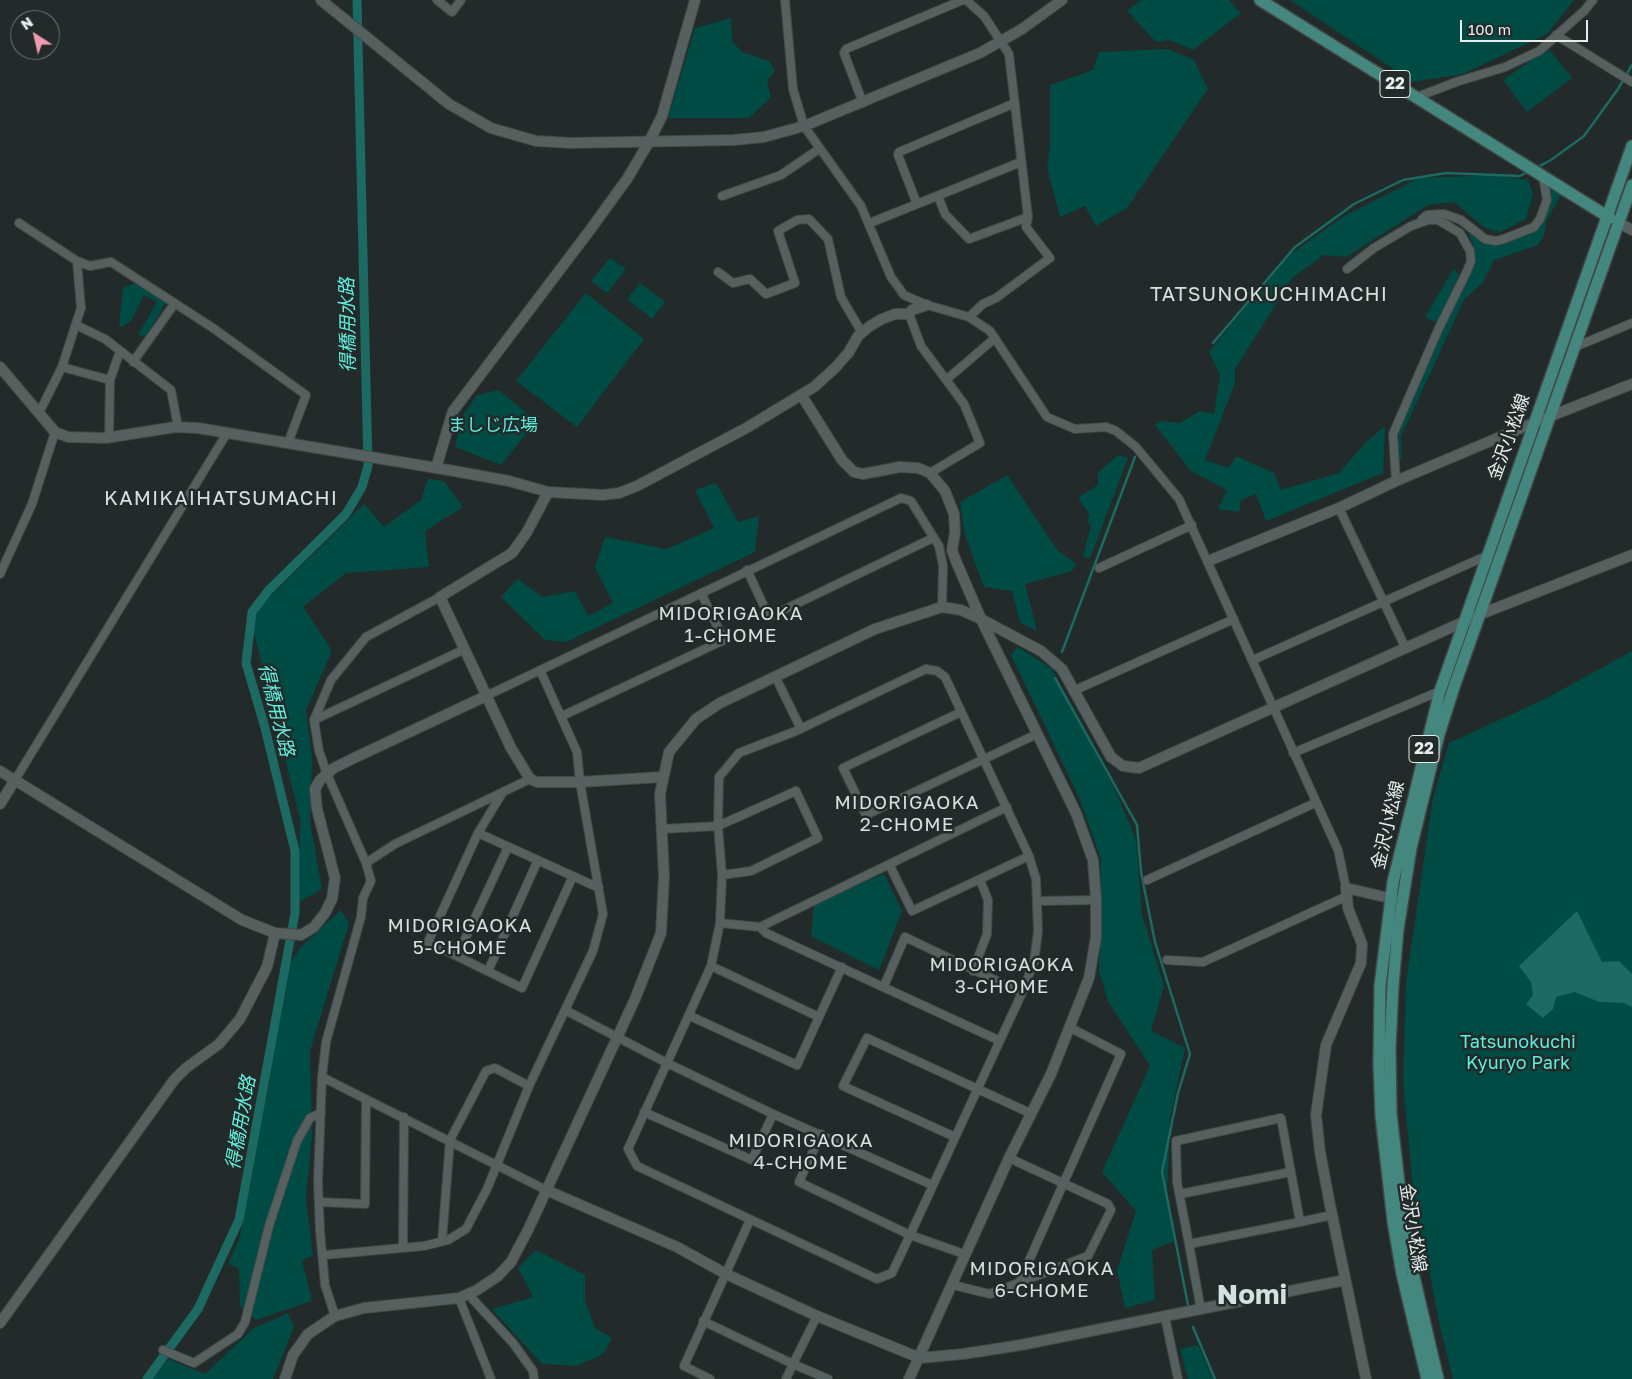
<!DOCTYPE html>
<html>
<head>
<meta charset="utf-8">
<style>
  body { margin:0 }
  #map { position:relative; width:1632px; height:1379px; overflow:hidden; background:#222b2a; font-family:"Golos Text",sans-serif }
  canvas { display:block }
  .north { position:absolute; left:10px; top:10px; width:50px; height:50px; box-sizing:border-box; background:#222b2a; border:1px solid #717978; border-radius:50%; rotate:325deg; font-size:14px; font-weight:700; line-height:20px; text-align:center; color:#e7edec }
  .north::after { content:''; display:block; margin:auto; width:18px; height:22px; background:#f29aaf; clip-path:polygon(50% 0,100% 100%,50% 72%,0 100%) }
  .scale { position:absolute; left:1460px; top:20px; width:128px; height:22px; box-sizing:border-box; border:2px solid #e7edec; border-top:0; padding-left:6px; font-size:15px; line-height:18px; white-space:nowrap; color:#e7edec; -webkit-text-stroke:4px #222b2a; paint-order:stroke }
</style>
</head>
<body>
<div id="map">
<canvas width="1632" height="1379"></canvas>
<div class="north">N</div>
<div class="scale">100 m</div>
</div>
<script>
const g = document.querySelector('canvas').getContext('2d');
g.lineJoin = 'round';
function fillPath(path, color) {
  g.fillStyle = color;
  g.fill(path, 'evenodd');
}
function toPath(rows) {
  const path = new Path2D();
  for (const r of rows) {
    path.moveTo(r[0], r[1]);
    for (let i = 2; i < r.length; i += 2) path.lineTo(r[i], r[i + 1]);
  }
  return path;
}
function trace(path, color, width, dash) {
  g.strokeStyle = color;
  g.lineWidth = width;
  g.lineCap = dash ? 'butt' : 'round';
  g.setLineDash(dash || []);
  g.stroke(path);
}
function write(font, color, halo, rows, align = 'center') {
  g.font = font + ' "Golos Text","Noto Sans JP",sans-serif';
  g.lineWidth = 5;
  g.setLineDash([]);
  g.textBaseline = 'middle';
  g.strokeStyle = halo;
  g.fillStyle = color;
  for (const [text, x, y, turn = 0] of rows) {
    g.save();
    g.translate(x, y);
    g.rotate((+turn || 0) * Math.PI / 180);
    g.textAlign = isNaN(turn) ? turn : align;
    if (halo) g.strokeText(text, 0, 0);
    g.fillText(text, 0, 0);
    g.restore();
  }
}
const green = toPath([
  [1141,0,1229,0,1241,13,1193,50,1169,40,1156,42,1127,11],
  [1290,0,1574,0,1547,34,1463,74,1413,82],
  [731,18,732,41,742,52,769,61,775,71,767,80,771,97,749,118,668,118,695,28],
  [1548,48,1572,78,1527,112,1503,80],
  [1168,49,1194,60,1208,89,1127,208,1096,226,1085,206,1060,217,1047,168,1050,145,1050,85,1093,70,1099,52],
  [1496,175,1528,180,1533,194,1526,219,1500,232,1485,228,1454,202,1428,205,1346,257,1324,255,1293,277,1235,369,1235,383,1205,460,1229,468,1236,456,1274,473,1281,490,1339,473,1366,442,1385,426,1383,473,1266,521,1256,494,1241,500,1239,512,1218,509,1227,490,1191,471,1155,425,1161,421,1180,423,1200,411,1214,414,1220,375,1209,352,1256,294,1292,253,1344,216,1419,178],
  [1550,181,1563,191,1546,222,1544,235,1538,245,1494,260,1483,282,1464,300,1401,436,1402,461,1398,455,1399,431,1459,290,1470,275,1475,250,1464,221,1486,242,1504,244,1539,226,1549,206],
  [610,258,626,269,607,293,591,281],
  [1454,268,1459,275,1437,323,1425,317],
  [136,283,167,301,146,336,138,335,157,302,144,295,131,321,119,328,123,288],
  [640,283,665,302,652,319,627,299],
  [586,293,644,339,577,427,516,381],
  [499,390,536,421,501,465,455,447,462,417,477,395],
  [1118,455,1128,458,1090,558,1083,557,1091,525,1087,521,1090,515,1078,498,1098,485,1098,473],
  [1007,475,1057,550,1076,564,1072,571,1025,584,1037,631,1020,622,1012,591,984,587,965,535,960,502],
  [428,479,444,481,463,507,425,531,429,567,346,573,303,607,332,651,306,710,312,759,310,822,322,889,299,902,300,819,250,616,364,504,384,527,421,500],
  [716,483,738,522,759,516,755,552,566,642,545,640,501,597,518,579,542,597,575,591,588,616,613,603,595,567,605,537,667,549,714,528,695,490],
  [1018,647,1052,669,1117,794,1136,840,1142,915,1164,986,1151,1031,1185,1048,1170,1119,1167,1195,1174,1241,1152,1250,1155,1300,1125,1308,1117,1270,1136,1211,1102,1172,1150,1066,1108,1001,1099,971,1101,859,1078,795,1011,655],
  [1632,651,1632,1379,1453,1379,1440,1326,1413,1188,1403,1081,1406,982,1433,798,1449,743,1545,699],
  [884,874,902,911,879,970,811,936,814,901],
  [341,910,349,923,310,1051,312,1135,306,1198,313,1256,302,1260,312,1301,256,1320,240,1306,239,1268,228,1264,240,1237,287,967,303,945],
  [536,1250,585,1275,585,1301,595,1328,612,1338,603,1354,577,1366,542,1364,492,1309,533,1297,518,1268],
  [288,1313,294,1327,273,1379,152,1379,168,1359,205,1374,254,1328],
  [1198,1345,1213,1379,1188,1379,1180,1349]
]);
const water = toPath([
  [1577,911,1602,962,1619,961,1632,974,1632,1007,1624,1003,1599,1002,1575,992,1556,997,1553,1009,1543,1018,1526,1004,1533,995,1531,982,1519,966]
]);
const stream = toPath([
  [1536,168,1551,160,1584,136,1618,89,1632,65],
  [1213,343,1295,247,1354,204,1403,180,1446,173,1520,176,1529,171],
  [1062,652,1135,457],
  [1055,678,1137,825,1141,872,1155,942,1190,1054,1178,1093,1162,1172,1188,1305],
  [1193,1327,1215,1379]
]);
const canal = toPath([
  [147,1379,198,1309,239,1220,295,913,295,851,265,728,246,663,252,612,268,591,346,514,362,487,368,466,357,0]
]);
const street = toPath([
  [437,0,452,12,461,0],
  [785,0,793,89,804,126,861,206,891,277,904,295,927,305,969,317,990,331,1047,417,1075,429,1106,427,1116,431,1136,447,1179,499,1338,850,1346,888],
  [966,0,984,16,1009,54,1028,217,1026,227,1050,258,996,298,983,304,969,317],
  [1556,35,1632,82],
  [1417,97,1456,82,1505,67,1539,51,1584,11,1593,0],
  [863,103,844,53,846,49,963,0],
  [722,196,781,175,819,149],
  [938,196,945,214,969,239,1028,217],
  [917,204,898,155,899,152,1015,103],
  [1422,219,1427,215,1444,214,1461,220,1485,239,1496,241,1504,239,1534,227,1540,219,1547,200,1543,176],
  [19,223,77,261,90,266,111,262,213,328,306,395,288,443],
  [870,223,1021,162],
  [1347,269,1374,248,1411,226,1428,220,1438,220,1460,233,1470,251,1471,261,1467,271,1438,330,1393,434,1396,481],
  [718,272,733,283,750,279,766,294,795,283,778,231,797,220,809,219,828,239,841,297,862,333],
  [909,314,921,346,964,404,980,443,930,473],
  [76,325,105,339,171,390,178,427],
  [1575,347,1632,323],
  [133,362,175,303],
  [62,367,110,380],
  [946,380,995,338],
  [39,413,62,367,81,308,77,261],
  [109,437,110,380,120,351],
  [1339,508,1406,649],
  [1099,568,1192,525],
  [747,570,769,617,933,538],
  [0,574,32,504,55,432],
  [1253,660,1486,556],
  [926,669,937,671,945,677,1029,856,1036,879,1038,931,1034,962,1022,993,910,1235,892,1273,877,1279,637,1166,628,1149,711,966,720,923,722,875,718,826,719,777,739,753,796,731,926,669],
  [775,676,801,729],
  [1073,691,1234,619],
  [486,696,901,498,911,501,939,546,943,566,942,607],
  [961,712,843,768,866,815,1037,734],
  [562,716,724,640,701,593],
  [314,720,465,649],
  [1293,753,1440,691],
  [15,780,227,433],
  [503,792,478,833,428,942,522,988,573,876],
  [662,829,718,826,796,791,818,838,751,871,722,875],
  [478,833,599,888],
  [366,863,395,844,530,779],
  [889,864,912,911,1029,856],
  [1147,880,1315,803],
  [1038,901,1096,900],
  [720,923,760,927,1007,807],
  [760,927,766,933,998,1040],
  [457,956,508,847],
  [1167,960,1203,962,1345,897],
  [711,966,819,1017,842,967],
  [488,971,538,860],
  [973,971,987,934,988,900,980,880],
  [884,986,905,937,1022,993],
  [565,1010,667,1063,773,1114,932,1185],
  [690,1016,797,1065,819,1017],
  [322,1077,546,1190],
  [644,1112,752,1160,773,1114],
  [821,1134,799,1182,910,1235,964,1254],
  [955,1137,843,1086,867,1038,1032,1114],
  [1180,1194,1291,1172],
  [319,1202,365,1204,366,1099],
  [1300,1222,1332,1215],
  [442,1241,450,1140,486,1071,495,1068,529,1086],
  [1189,1244,1300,1222,1281,1118,1176,1141,1177,1182,1189,1244,1201,1310],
  [403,1248,404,1117],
  [324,1255,424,1246,448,1240,466,1229,487,1189,529,1086,593,951,603,914,580,782,577,752,540,670],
  [1020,1281,1121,1054,1071,1028],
  [953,1285,990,1294,1088,1256,1111,1210,1108,1204,1009,1158],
  [468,1294,513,1343,533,1371,534,1379],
  [459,1298,491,1379],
  [335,1316,325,1285,320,1231,318,1182,322,1077,326,1042,361,917,363,898,371,881,366,863,327,774,319,751,314,720,331,680,366,637,440,597],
  [817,1316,793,1364,828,1379],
  [1165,1317,1178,1379],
  [703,1321,793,1364,786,1379],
  [163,1350,194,1363,238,1334,245,1322,269,1226,297,1141,310,1118,321,1113],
  [710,1379,684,1366,750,1220]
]);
const secondary = toPath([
  [321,0,449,104,491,128,536,141,571,143,734,140,764,137,804,126,980,53,1022,29,1062,0],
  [1619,223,1632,230],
  [0,367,55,432,68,437,106,438,175,427,198,428,454,471,509,481,548,492,603,495,619,493,637,486,748,427,814,387,835,368,849,352,858,336,870,326,882,319,895,314,909,314,912,310,927,305],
  [802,396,842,460,854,472,863,474,900,467,918,468,930,473,945,491,954,514,955,532,952,550,956,561,981,619,1076,813,1093,860,1096,900,1096,937,1089,978,1051,1074,1009,1158,909,1379],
  [436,468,453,411,590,230,627,179,649,142,662,116,695,0],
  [548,492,527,532,512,553,440,597,511,748,530,779,537,782,580,782,662,777],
  [1208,561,1339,508,1396,481,1533,423,1632,384],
  [0,771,242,920,275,933],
  [0,804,15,780],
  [546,1190,677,1247,726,1274,817,1316,920,1358,963,1354,1021,1345,1345,1280],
  [0,1323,174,1080,186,1068,219,1044,240,1019,267,967,275,933,301,935,314,927,325,913,332,899,335,878,317,809,315,789,320,780,334,768,354,758,486,696],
  [285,1379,293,1355,301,1344,308,1334,335,1316,364,1308,459,1298,477,1290,498,1276,511,1262,528,1230,635,999,661,933,664,876,660,794,669,752,696,719,720,703,875,629,942,607,961,610,981,619,1041,651,1062,669,1111,757,1123,766,1139,768,1481,614,1632,555],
  [1366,1379,1330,1205,1320,1152,1316,1115,1326,1045,1361,963,1362,944,1348,908,1346,888,1398,900]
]);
const primary = toPath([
  [1260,0,1610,218],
  [1427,1379,1402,1274,1393,1221,1381,1116,1379,1064,1380,986,1393,882,1440,691,1632,146],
  [1438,1379,1414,1277,1403,1218,1391,1114,1390,1047,1393,985,1398,929,1411,848,1439,734,1454,687,1632,185]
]);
const shields = [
  [1395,84,30],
  [1424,749,30]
];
const shieldNames = [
  ["22",1395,84],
  ["22",1424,749]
];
const parkNames = [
  ["ましじ広場",493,425],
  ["Tatsunokuchi",1518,1042],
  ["Kyuryo Park",1518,1063]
];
const streetNames = [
  ["金沢小松線",1509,437,-70],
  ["金沢小松線",1388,825,-77],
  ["金沢小松線",1413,1228,81]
];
const waterNames = [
  ["得橋用水路",348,325,-91],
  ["得橋用水路",276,710,76],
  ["得橋用水路",241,1123,-80]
];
const neighbourhoodNames = [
  ["MIDORIGAOKA",731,614],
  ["1-CHOME",731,636],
  ["MIDORIGAOKA",907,803],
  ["2-CHOME",907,825],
  ["MIDORIGAOKA",460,926],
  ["5-CHOME",460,948],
  ["MIDORIGAOKA",1002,965],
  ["3-CHOME",1002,987],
  ["MIDORIGAOKA",801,1141],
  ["4-CHOME",801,1163],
  ["MIDORIGAOKA",1042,1269],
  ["6-CHOME",1042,1291]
];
const quarterNames = [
  ["TATSUNOKUCHIMACHI",1269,295],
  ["KAMIKAIHATSUMACHI",221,499]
];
const townNames = [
  ["Nomi",1252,1295]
];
fillPath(green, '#004b44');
fillPath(water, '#1c6a62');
trace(stream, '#1c6a62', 2.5);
trace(canal, '#1c6a62', 9);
trace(street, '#404846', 10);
trace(secondary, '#404846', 12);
trace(primary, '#404846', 14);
trace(street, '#56615f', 8);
trace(secondary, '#56615f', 10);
trace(primary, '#44877f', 11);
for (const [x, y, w] of shields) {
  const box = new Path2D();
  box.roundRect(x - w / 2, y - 13.5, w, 27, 4);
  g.fillStyle = '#222b2a';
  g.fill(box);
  trace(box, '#e7edec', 1);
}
write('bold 16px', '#e7edec', null, shieldNames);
write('18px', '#60ecdc', '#222b2a', parkNames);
write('18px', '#e7edec', '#222b2a', streetNames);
write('italic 19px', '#62eedd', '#222b2a', waterNames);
g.letterSpacing = '1px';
write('19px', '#d4e1de', '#222b2a', neighbourhoodNames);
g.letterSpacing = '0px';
g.letterSpacing = '1px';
write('20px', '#d4e1de', '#222b2a', quarterNames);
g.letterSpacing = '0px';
write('bold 28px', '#d4e1de', '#222b2a', townNames);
</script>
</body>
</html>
